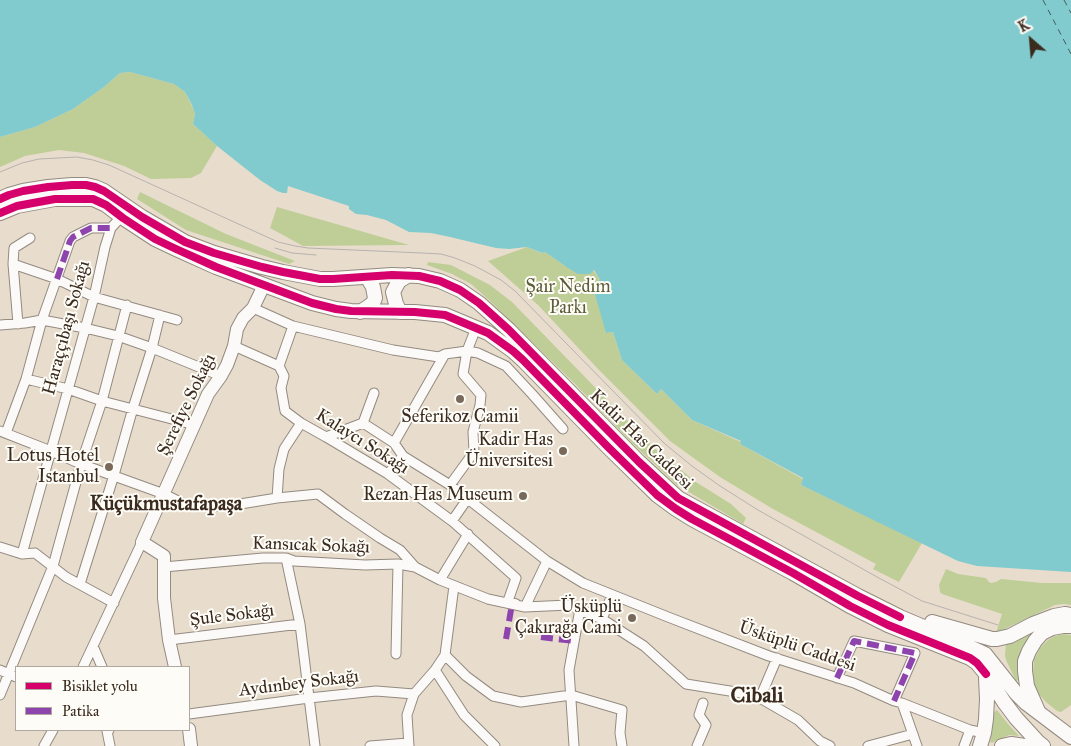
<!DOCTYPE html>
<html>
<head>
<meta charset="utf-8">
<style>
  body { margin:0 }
  #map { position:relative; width:1071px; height:746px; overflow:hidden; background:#e8ddcd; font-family:"IM FELL Great Primer",serif }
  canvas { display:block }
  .legend { position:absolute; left:15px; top:666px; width:175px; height:65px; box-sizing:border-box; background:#fdfcf7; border:1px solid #afa8a0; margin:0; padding:6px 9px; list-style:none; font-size:15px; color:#3b2a1e }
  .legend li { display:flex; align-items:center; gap:10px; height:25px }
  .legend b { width:25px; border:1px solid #afa8a0 }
  .north { position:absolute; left:1006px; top:15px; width:50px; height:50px; -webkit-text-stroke:4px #fdfcf7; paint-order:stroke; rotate:333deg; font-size:14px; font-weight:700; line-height:20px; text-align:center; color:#3b2a1e }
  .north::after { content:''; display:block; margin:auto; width:18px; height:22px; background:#3b2a1e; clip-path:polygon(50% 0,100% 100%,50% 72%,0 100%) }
</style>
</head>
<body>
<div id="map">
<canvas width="1071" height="746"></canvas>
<ul class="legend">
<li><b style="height:6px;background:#d6006c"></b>Bisiklet yolu</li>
<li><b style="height:6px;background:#8e44ad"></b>Patika</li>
</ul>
<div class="north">K</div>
</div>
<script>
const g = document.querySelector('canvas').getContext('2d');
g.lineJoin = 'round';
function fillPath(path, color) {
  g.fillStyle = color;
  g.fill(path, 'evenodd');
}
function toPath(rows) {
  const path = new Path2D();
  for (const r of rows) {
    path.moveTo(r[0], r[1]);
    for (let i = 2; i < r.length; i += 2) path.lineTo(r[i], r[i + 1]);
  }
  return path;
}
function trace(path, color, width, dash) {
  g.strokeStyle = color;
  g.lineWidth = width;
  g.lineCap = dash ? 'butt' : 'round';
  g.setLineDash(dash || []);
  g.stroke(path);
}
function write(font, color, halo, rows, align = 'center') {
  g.font = font + ' "IM FELL Great Primer",serif';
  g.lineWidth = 4;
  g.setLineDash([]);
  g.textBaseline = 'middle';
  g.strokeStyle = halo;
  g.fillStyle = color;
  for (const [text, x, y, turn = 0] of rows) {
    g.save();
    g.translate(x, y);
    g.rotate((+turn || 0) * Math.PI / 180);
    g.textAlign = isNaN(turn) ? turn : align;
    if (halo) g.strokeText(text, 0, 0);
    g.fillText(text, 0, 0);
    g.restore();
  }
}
const green = toPath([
  [130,72,174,84,185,92,192,106,195,114,193,124,217,146,201,173,191,178,151,179,124,166,84,153,59,150,25,156,0,167,0,137,35,127,73,109,104,87,120,73],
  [140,192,226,234,295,261,289,264,186,230,137,199],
  [277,207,409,245,303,246,270,228],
  [527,247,541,253,545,252,565,266,593,270,600,280,606,333,613,332,622,360,657,394,661,389,692,420,741,442,740,444,803,479,801,485,922,543,899,582,873,569,876,564,773,509,720,477,670,441,598,369,538,305,488,261],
  [428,262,451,265,490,285,512,302,654,448,696,482,731,504,746,518,743,524,677,485,632,443,574,383,489,300,471,284,452,274,427,265],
  [946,569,958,574,986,578,989,582,991,583,996,582,1001,579,1042,583,1071,583,1071,605,1064,604,1055,605,996,633,1002,614,942,594,940,592,939,585],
  [1036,629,1022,647,1019,656,1017,669,1019,680,1016,681,1006,660,1005,655,1006,643],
  [1063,634,1071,635,1071,705,1061,712,1057,711,1046,702,1038,693,1033,680,1033,672,1034,660,1040,648,1048,640,1055,636],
  [997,710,1008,724,1019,736,1009,735,992,743,990,742,992,733,994,712]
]);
const water = toPath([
  [0,0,1071,0,1071,572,977,566,958,561,801,485,803,478,740,444,741,441,692,420,661,389,657,394,622,360,613,332,606,333,593,287,600,280,594,270,590,274,578,274,565,266,545,252,542,253,527,247,509,249,496,248,450,237,431,233,409,232,386,220,367,215,356,214,349,209,349,206,288,186,287,193,283,193,277,191,260,180,217,146,193,124,195,114,192,105,185,92,174,84,130,72,120,73,104,87,73,109,35,127,0,137]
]);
const ferry = toPath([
  [1043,0,1071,54],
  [1064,0,1071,13]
]);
const street = toPath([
  [13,264,57,279,94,297,177,320],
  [253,308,293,326,393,350,439,357,445,354,467,351,478,353,506,366,532,394,563,429],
  [18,324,13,264,14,248,30,238],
  [0,325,25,323,42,320,85,328,118,336,152,348,221,376],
  [234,346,279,366,284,376,281,388,285,411,301,423,326,437,388,474,452,521,516,578,508,601,516,604],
  [279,366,293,326],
  [26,379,68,389,102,401,195,425],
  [363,423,374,393],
  [0,431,51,451,81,464,164,494,188,506,228,506,277,498,318,494,345,514,380,538,400,550,415,567],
  [6,433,26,379,42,320,70,241,73,237,91,228,111,228],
  [326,437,363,423,394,443,403,456,450,485,547,561,583,583,668,617,769,656,854,683,894,701,902,703,970,730,984,733],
  [394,443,445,354],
  [388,474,403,456],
  [450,485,474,452,473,432,480,405,481,395,463,374,467,351,476,328],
  [277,498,279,469,284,449,301,423],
  [452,521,468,498],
  [0,547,22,554,35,553,66,577,114,603],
  [22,554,94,297,105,247,111,228,121,217],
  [286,558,300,624,315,746],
  [164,567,263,558,286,558,294,561,365,565,398,564,415,567,440,580,488,599,525,607,569,605,602,619,644,646,686,684,736,692,760,698,798,720,820,741,830,746],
  [440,580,468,534],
  [80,584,114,475,133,408,152,348,160,315],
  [525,607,547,561],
  [602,619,612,595],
  [169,640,300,624],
  [93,646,102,667],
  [396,654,398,564],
  [445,655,466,676,493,696,521,702,571,695,622,710,620,733,622,746],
  [83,667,142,542],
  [0,670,16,677],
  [435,670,464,715,495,746],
  [837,678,854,641,915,653,894,701],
  [0,695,53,566,81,464,102,401,127,305],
  [760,698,777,658],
  [902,703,917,746],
  [189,714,309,698,376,691,414,694],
  [109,730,107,731,110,746],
  [44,746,53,730],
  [370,746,408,743],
  [409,746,407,715,414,694,435,670,445,655,454,586],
  [574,746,569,670,580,609],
  [697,746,706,725,699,715,703,703],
  [868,746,913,734],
  [964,746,970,730]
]);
const secondary = toPath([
  [175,667,169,640,164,598,164,556,142,542,208,394,221,376,227,365,234,346,237,329,243,318,253,308,264,285],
  [189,729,191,746]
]);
const primary = toPath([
  [0,199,9,195,23,191,48,187,72,185,86,185,95,187,104,191,142,217,185,242,214,253,262,267,283,272,320,279,333,279,392,275,419,276,440,281,460,290,479,303,509,330,639,462,678,498,858,596,900,617,957,641,985,654,1016,693,1026,703,1071,737],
  [0,213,17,206,33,203,55,199,93,199,106,205,123,218,155,239,176,249,216,267,312,303,336,309,351,311,415,312,445,315,488,333,513,351,523,360,608,447,657,495,676,509,692,519,793,573,850,606,888,625,970,658,977,663,986,674,1004,702,1016,718,1038,742,1043,746],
  [360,312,368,307,373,303,375,298,373,287,367,277],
  [400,312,396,304,393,292,399,281,409,275],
  [932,622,992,639,997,639,1010,636,1033,624,1054,616,1065,614,1071,615],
  [1038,711,1027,686,1025,671,1025,661,1029,651,1035,641,1042,633,1052,628,1063,626,1071,626],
  [980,746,984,733,986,719,987,699,986,678],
  [1002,746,1011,744,1025,746]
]);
const tram = toPath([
  [0,172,22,163,39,159,77,157,93,160,109,165,278,242,295,246,308,248,422,253,441,254,455,258,475,266,501,280,515,291,665,444,692,466,720,486,758,510,877,577,922,601,998,625],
  [275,248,292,253,316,255]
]);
const quiet = toPath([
  [57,279,70,241,73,237,91,228,111,228],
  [541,637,574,641],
  [506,639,512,604],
  [837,678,854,641,915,653,894,701]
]);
const cycleway = toPath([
  [0,199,9,195,23,191,48,187,72,185,86,185,95,187,104,191,142,217,185,242,214,253,262,267,283,272,320,279,333,279,392,275,419,276,440,281,460,290,479,303,509,330,639,462,678,498,858,596,900,617],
  [0,213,17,206,33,203,55,199,93,199,106,205,123,218,155,239,176,249,216,267,312,303,336,309,351,311,415,312,445,315,476,328,488,333,513,351,523,360,608,447,657,495,676,509,692,519,793,573,850,606,888,625,970,658,977,663,986,674]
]);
const markers = [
  [460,399,5,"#78695b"],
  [563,451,5,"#78695b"],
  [109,467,5,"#78695b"],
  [523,496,5,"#78695b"],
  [632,618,5,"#78695b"]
];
const parkNames = [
  ["Şair Nedim",568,288],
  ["Parkı",568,309]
];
const streetNames = [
  ["Haraççıbaşı Sokağı",67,328,-75],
  ["Şerefiye Sokağı",187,405,-64],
  ["Kadir Has Caddesi",641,440,44],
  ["Kalaycı Sokağı",362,442,32],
  ["Kansıcak Sokağı",311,546,2],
  ["Şule Sokağı",232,616,-7],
  ["Üsküplü Caddesi",797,647,19],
  ["Aydınbey Sokağı",299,684,-7]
];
const poiNames = [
  ["Seferikoz Camii",460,418,"center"],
  ["Kadir Has",553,441],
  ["Üniversitesi",553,462],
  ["Lotus Hotel",99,457],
  ["Istanbul",99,478],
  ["Rezan Has Museum",513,496],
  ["Üsküplü",622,608],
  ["Çakırağa Cami",622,629]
];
const quarterNames = [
  ["Küçükmustafapaşa",166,505]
];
const districtNames = [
  ["Cibali",757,697]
];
fillPath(green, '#bfcd97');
fillPath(water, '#81cace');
trace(ferry, '#445f5c', 1, [6, 5]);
trace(street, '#938a80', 11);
trace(secondary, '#938a80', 14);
trace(primary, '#938a80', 16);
trace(street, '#fcfaf8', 9);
trace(secondary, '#fcfaf8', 12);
trace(primary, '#fcfaf8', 14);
trace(tram, '#b6b2ae', 1);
trace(quiet, '#8e44ad', 6, [12, 6]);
trace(cycleway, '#d6006c', 8);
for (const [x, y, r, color] of markers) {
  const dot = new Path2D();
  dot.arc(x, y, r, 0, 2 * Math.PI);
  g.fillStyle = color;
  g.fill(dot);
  trace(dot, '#fdfcf7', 2);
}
write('18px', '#5d5e39', '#fdfcf7', parkNames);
write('18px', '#3b2a1e', '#fdfcf7', streetNames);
write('18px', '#3b2a1e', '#fdfcf7', poiNames, 'right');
write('bold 20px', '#3b2a1e', '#fdfcf7', quarterNames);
write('bold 22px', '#3b2a1e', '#fdfcf7', districtNames);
</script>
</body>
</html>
